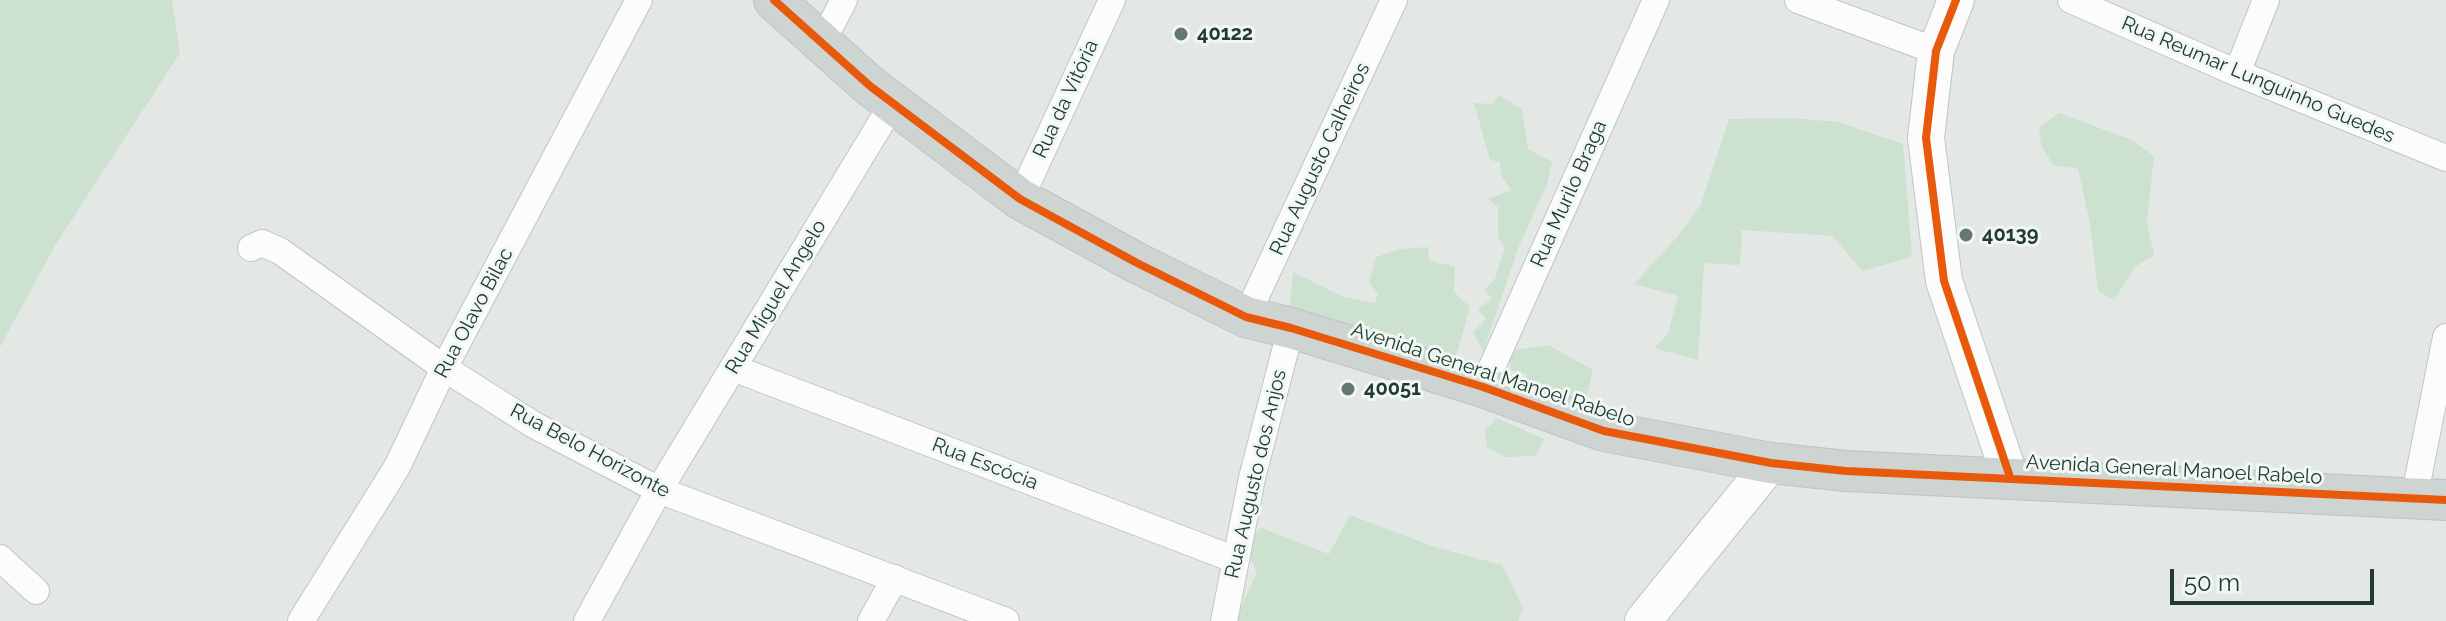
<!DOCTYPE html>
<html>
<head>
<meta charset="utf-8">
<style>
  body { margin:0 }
  #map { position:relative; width:2446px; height:621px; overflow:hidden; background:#e3e8e5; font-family:Raleway,sans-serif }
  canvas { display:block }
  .scale { position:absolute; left:2170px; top:569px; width:204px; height:36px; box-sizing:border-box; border:4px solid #213b31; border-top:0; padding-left:10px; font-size:24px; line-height:28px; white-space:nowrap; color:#213b31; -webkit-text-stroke:6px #f1f8f3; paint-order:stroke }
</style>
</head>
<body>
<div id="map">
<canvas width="2446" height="621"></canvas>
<div class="scale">50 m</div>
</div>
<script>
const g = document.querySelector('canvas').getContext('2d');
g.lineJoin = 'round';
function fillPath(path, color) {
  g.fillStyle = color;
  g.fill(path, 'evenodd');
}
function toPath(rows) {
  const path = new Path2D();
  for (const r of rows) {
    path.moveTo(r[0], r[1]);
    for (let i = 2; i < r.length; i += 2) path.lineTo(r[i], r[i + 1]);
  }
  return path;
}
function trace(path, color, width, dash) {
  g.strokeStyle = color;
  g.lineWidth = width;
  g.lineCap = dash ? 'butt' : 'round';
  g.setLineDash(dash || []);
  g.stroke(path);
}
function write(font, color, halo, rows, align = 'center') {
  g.font = font + ' Raleway,sans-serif';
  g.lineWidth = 6;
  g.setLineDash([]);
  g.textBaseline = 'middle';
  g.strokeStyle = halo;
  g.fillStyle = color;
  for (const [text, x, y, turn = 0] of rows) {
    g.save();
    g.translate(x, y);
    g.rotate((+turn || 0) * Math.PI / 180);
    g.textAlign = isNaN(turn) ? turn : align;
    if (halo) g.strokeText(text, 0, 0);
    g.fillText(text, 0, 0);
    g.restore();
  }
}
const green = toPath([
  [0,0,172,0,180,53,56,244,0,347],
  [1499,95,1522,109,1528,149,1552,162,1547,184,1519,246,1483,352,1473,332,1486,319,1478,310,1492,298,1484,290,1495,279,1505,247,1498,237,1498,207,1488,199,1512,190,1501,176,1500,162,1490,160,1474,103,1492,104],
  [2059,113,2132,140,2154,156,2147,222,2154,255,2135,267,2114,300,2098,291,2090,224,2078,169,2053,165,2041,145,2039,127],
  [1792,118,1838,122,1903,144,1912,257,1862,271,1833,236,1742,230,1740,265,1704,263,1698,360,1654,348,1668,334,1678,296,1634,284,1678,236,1701,204,1729,119],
  [1428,247,1429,260,1455,267,1454,292,1470,307,1452,370,1290,308,1293,272,1344,297,1375,303,1378,294,1369,282,1376,257,1400,249],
  [1548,345,1593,370,1584,409,1524,392,1527,375,1511,370,1509,359,1515,350],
  [1497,418,1544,439,1535,456,1505,457,1487,447,1485,430],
  [1350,515,1435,547,1502,565,1523,608,1518,621,1226,621,1228,608,1241,608,1257,572,1251,560,1250,539,1261,528,1329,554]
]);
const minor = toPath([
  [1798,0,1936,51],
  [2071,0,2237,73,2446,158],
  [821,44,844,0],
  [2237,73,2266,0],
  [1020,199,1112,0],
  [251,248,262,243,280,251,444,368,534,425,659,490,1006,621],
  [1246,317,1394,0],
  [733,368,1236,560],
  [1483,387,1656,0],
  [2414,499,2446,337],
  [0,558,36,591],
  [301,621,397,467,444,368,639,0],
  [587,621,659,490,893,103],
  [871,621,895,578],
  [1224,621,1252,478,1291,328]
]);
const secondary = toPath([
  [1956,0,1936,51,1926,138,1944,281,2010,477],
  [1643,621,1771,463]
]);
const primary = toPath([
  [774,0,870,86,1020,199,1137,263,1246,317,1291,328,1483,387,1604,431,1771,463,1846,471,2446,500]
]);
const cycleway = toPath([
  [774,0,870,86,1020,199,1137,263,1246,317,1291,328,1483,387,1604,431,1771,463,1846,471,2446,500],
  [1956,0,1936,51,1926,138,1944,281,2010,477]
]);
const markers = [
  [1181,34,8,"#657870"],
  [1966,235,8,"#657870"],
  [1348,389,8,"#657870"]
];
const poiNames = [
  ["40122",1197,34],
  ["40139",1982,235],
  ["40051",1364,389]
];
const streetNames = [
  ["Rua Reumar Lunguinho Guedes",2258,80,23],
  ["Rua da Vitória",1066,99,-65],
  ["Rua Augusto Calheiros",1320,159,-65],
  ["Rua Murilo Braga",1569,194,-66],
  ["Rua Miguel Angelo",776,297,-59],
  ["Rua Olavo Bilac",474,313,-62],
  ["Avenida General Manoel Rabelo",1493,375,18],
  ["Rua Belo Horizonte",590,451,28],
  ["Rua Escócia",985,464,21],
  ["Avenida General Manoel Rabelo",2174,470,3],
  ["Rua Augusto dos Anjos",1256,474,-77]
];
fillPath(green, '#cce1d0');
trace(minor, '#c0c5c2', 28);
trace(secondary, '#bfc6c2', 38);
trace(primary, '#bcc5c1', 42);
trace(minor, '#fbfcfb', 26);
trace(secondary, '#fbfcfb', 36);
trace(primary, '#cdd4d1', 40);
trace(cycleway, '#e8590c', 8);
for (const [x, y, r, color] of markers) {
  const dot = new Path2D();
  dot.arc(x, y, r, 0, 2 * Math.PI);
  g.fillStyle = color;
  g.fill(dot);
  trace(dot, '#f1f8f3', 3);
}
write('bold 20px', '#213b31', '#f1f8f3', poiNames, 'left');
write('20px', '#213b31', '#f1f8f3', streetNames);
</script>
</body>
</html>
